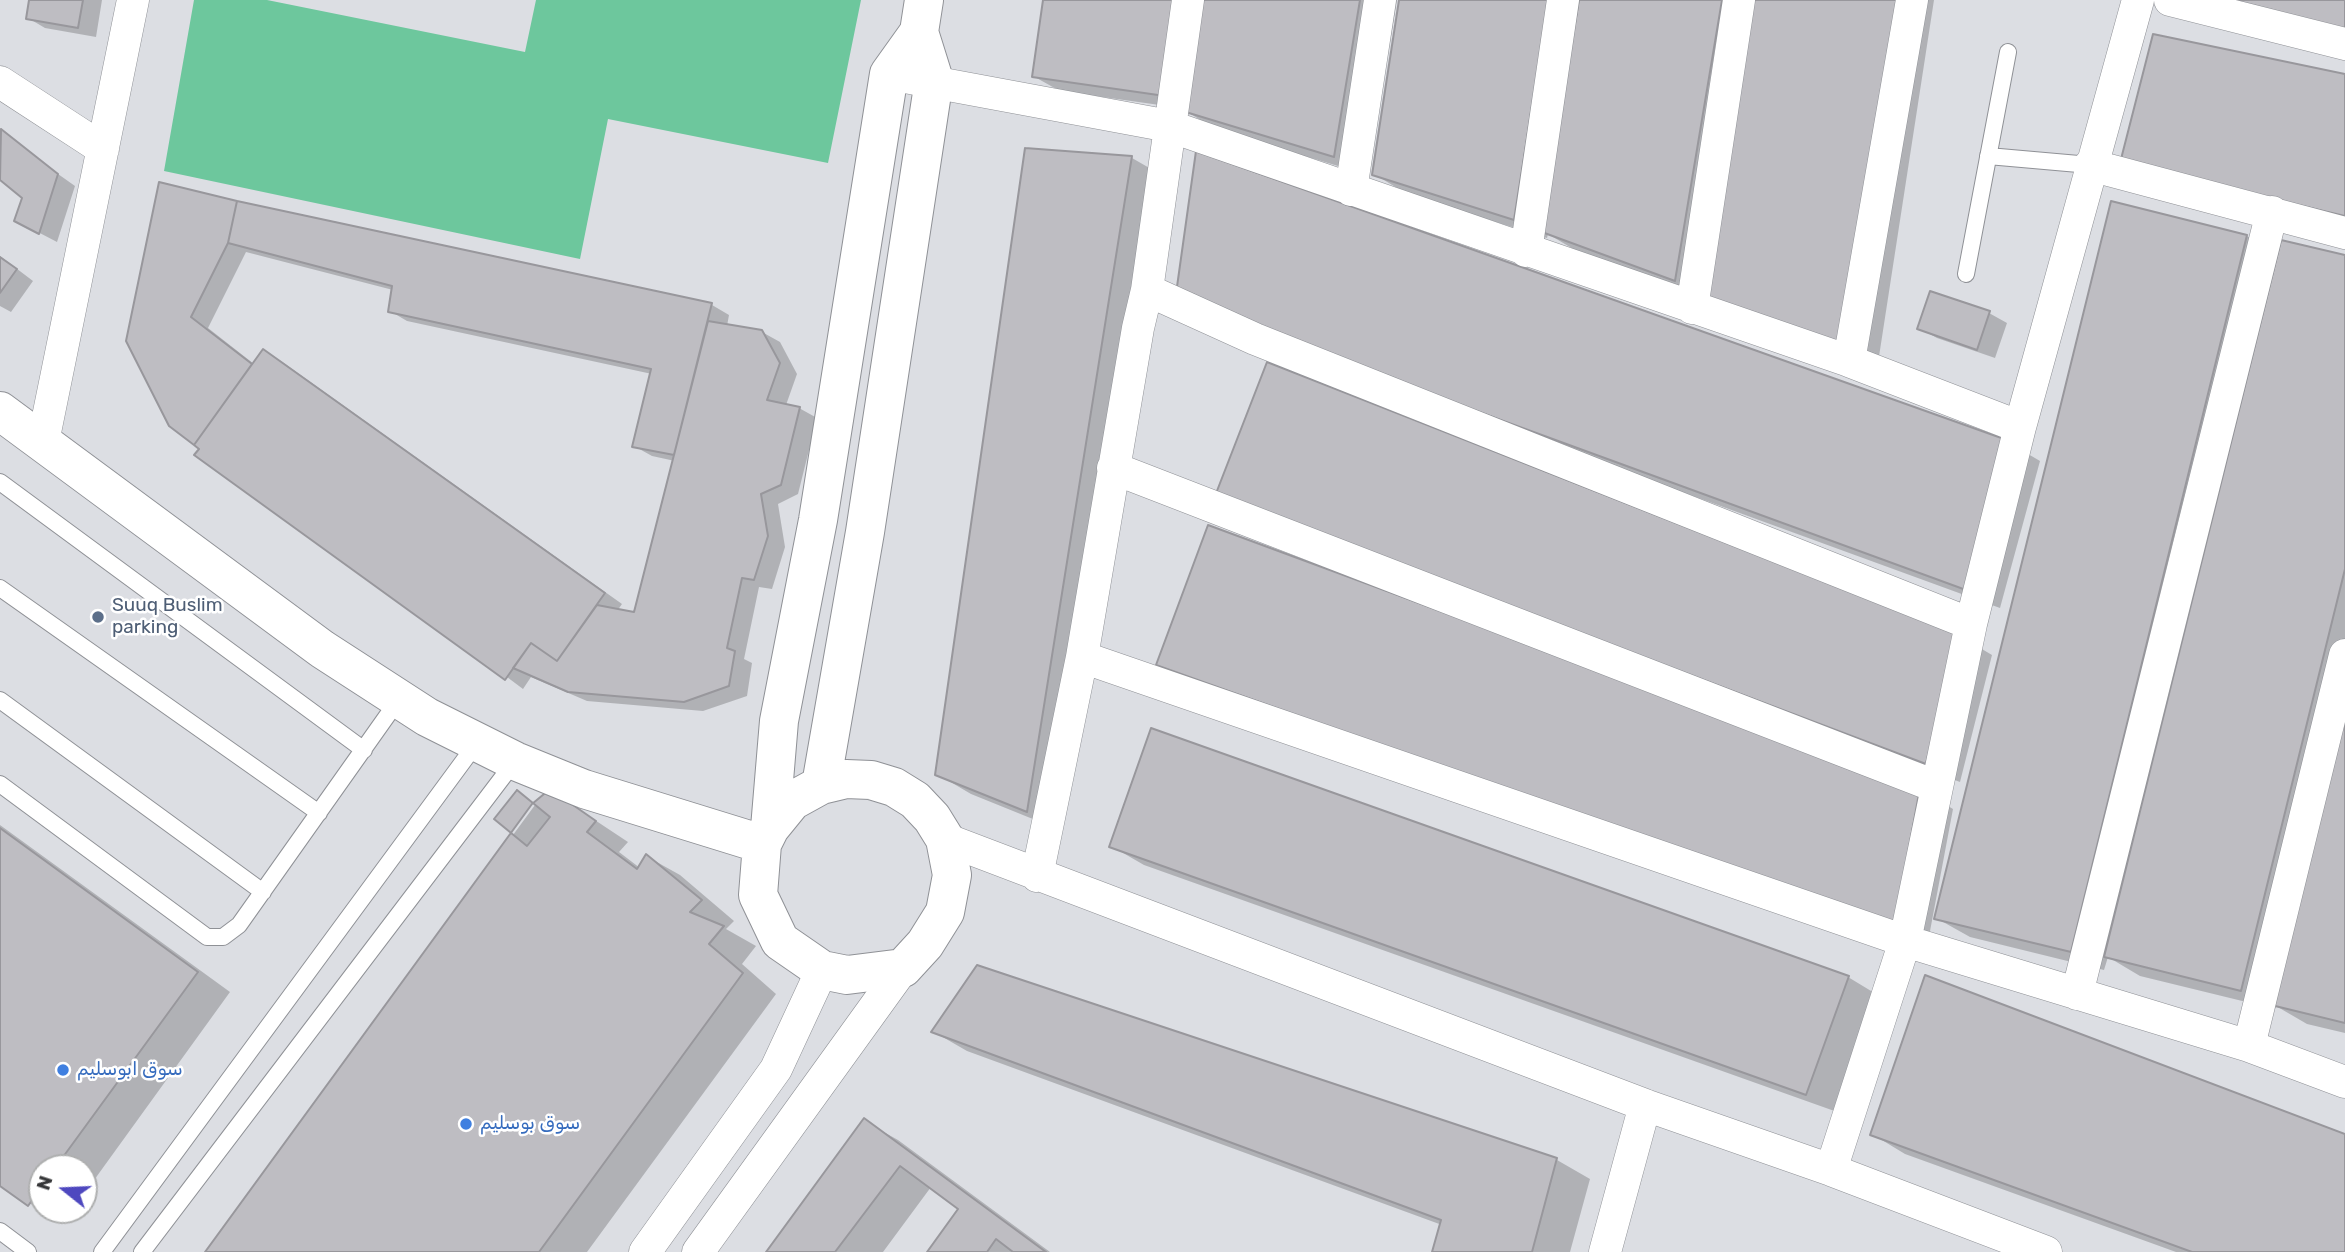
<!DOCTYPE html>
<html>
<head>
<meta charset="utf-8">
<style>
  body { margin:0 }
  #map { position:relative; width:2345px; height:1252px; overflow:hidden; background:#dcdee3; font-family:Rubik,sans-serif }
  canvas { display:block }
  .north { position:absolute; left:28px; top:1154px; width:70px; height:70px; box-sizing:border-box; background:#fff; border:2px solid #aeafaf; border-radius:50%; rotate:288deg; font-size:19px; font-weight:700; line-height:28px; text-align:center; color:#353638 }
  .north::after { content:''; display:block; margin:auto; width:24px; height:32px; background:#4e48bf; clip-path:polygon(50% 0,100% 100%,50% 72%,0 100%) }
</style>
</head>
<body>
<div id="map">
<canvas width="2345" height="1252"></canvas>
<div class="north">N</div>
</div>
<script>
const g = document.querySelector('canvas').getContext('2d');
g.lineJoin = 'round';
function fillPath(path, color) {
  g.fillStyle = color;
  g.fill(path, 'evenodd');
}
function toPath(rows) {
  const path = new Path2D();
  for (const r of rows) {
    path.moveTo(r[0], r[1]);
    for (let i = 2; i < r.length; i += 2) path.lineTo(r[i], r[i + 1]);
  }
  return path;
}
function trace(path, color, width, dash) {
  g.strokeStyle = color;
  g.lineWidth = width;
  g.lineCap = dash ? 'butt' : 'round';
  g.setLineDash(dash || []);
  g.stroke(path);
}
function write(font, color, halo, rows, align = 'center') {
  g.font = font + ' Rubik,Vazirmatn,sans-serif';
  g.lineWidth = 5;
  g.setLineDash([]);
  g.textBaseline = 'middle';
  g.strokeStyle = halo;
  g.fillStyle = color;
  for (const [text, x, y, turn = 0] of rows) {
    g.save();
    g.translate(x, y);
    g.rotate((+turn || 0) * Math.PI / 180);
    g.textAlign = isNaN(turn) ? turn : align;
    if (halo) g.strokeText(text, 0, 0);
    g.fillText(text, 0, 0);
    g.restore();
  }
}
const green = toPath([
  [194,0,267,0,525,52,536,0,861,0,828,163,608,119,580,259,164,171]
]);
const shadow = toPath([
  [31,0,102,0,96,37,45,28,28,18],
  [1045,0,1397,0,1368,175,1215,129,1181,108,1060,91,1033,76],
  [1400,0,1934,0,1878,363,1575,250,1548,234,1547,238,1407,194,1374,174],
  [0,133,75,186,57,242,34,230,25,198,0,177],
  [1026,149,1132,158,1165,177,1060,830,971,794,937,774],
  [160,184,712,305,729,315,727,326,762,332,780,342,797,374,786,405,799,408,817,418,798,494,778,504,785,547,772,589,759,587,744,659,752,663,747,696,703,711,587,701,531,677,523,689,171,425],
  [246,252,393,290,390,311,407,321,652,374,634,446,652,456,675,461,635,614,617,611,622,604,281,361,263,351,254,364,208,328],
  [2112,203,2247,236,2279,255,2345,257,2345,1033,2307,1024,2276,1006,2275,1009,2140,976,2108,957,2104,970,1970,937,1936,918],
  [0,256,33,281,11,312,0,306],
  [1989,313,2007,323,1995,358,1937,338,1919,328],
  [1211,320,2006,441,2040,461,2000,608],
  [1250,514,1958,635,1992,655,1960,782],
  [1158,664,1919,789,1953,809,1927,947,1192,684],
  [551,791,628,842,619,852,640,868,646,856,680,875,734,921,726,929,756,946,742,964,776,994,587,1252,207,1252,535,805],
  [0,825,230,992,84,1194,84,1168,42,1168,42,1210,72,1210,62,1224,0,1184],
  [1111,846,1848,977,1881,997,1840,1113,1144,865],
  [978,967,1557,1160,1590,1179,1570,1252,1434,1252,1442,1225,967,1051,934,1032],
  [864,1121,898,1140,1050,1252,929,1252,961,1209,931,1187,883,1252,768,1252],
  [1872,1134,2345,1136,2345,1252,2176,1252,1905,1154]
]);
const building = toPath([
  [29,0,83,0,78,28,26,19,29,0],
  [1043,0,1179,0,1165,96,1032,77,1043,0],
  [1197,0,1360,0,1334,157,1179,110,1197,0],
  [1399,0,1549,0,1514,220,1372,175,1399,0],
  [1579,0,1722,0,1675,281,1539,231,1579,0],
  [1752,0,1897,0,1845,346,1703,300,1752,0],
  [2221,0,2345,0,2345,29,2221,0],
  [2153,34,2345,74,2345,216,2120,163,2153,34],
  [1,129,58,174,39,234,14,221,22,198,0,180,1,129],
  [1025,148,1132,156,1027,812,935,775,1025,148],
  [1196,151,2007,440,1966,590,1175,301,1196,151],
  [159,182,237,201,228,243,191,317,252,364,194,445,169,426,126,341,159,182],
  [237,201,712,303,674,455,632,447,651,369,388,312,392,286,228,243,237,201],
  [2111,201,2247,235,2071,952,1934,919,2111,201],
  [2281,240,2345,255,2345,569,2241,991,2104,957,2281,240],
  [0,257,17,269,0,293,0,257],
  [1930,291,1990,311,1977,350,1917,329,1930,291],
  [708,321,762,330,780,363,767,400,800,407,781,485,761,494,768,536,754,580,742,578,727,648,735,651,729,686,684,702,568,692,513,668,531,643,557,661,597,605,634,612,708,321],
  [263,349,605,593,557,661,531,643,505,680,194,455,199,449,194,445,263,349],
  [1267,362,1959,634,1926,764,1215,496,1267,362],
  [1208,525,1920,788,1894,930,1156,665,1208,525],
  [2345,706,2345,1023,2271,1005,2345,706],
  [1151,728,1849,976,1806,1095,1109,847,1151,728],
  [550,789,596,821,587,832,637,869,646,854,702,900,690,912,724,926,709,944,743,973,539,1252,205,1252,532,804,550,789],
  [517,790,550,817,527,846,494,819,517,790],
  [0,828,198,972,55,1168,42,1168,42,1186,28,1206,0,1186,0,828],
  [977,965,1557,1158,1532,1252,1432,1252,1441,1220,931,1032,977,965],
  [1925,975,2345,1134,2345,1252,2192,1252,1870,1135,1925,975],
  [864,1118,1046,1252,1013,1252,996,1239,987,1252,927,1252,958,1209,900,1166,835,1252,766,1252,864,1118]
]);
const service = toPath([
  [1988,156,2090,165],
  [1966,274,2008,52],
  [0,482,364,750],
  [0,588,319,813],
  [0,700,263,892],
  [0,784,207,937,223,937,239,925,399,699],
  [0,1231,28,1252],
  [102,1252,476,744],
  [142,1252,515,761]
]);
const minor = toPath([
  [2170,0,2345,44],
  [889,74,1169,126,1849,361,2020,427],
  [0,82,103,149],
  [2090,165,2345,233],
  [1351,190,1380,0],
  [1526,251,1563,0],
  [1147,290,1255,339,1971,624],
  [1692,308,1739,0],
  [1849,361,1912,0],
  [43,442,133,0],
  [1113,468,1935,786],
  [1082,657,1905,941,2249,1046,2345,1082],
  [945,839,1645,1105,1831,1170,2046,1252],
  [1037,876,1082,657,1138,328,1147,290,1188,0],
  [2077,994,2272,212],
  [2249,1046,2345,655],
  [1831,1170,1905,941,1971,624,2020,427,2138,0],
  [645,1252,776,1069,822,970],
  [698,1252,903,968],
  [1605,1252,1645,1105]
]);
const tertiary = toPath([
  [0,411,322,649,427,717,515,761,584,789,762,844],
  [846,779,871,780,894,787,915,800,932,818,945,839,952,875,945,912,925,944,903,968,847,975,822,970,780,941,758,895,762,844,770,828,792,801,821,785,846,779],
  [821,785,865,532,934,80,919,32,924,0],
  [770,828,779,721,818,520,889,74,919,32]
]);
const markers = [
  [98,617,7,"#5c6f8a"],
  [63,1070,7,"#3f7fe0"],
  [466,1124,7,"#3f7fe0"]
];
const serviceNames = [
  ["Suuq Buslim",112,606],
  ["parking",112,628]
];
const shopNames = [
  ["سوق ابوسليم",77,1070],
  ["سوق بوسليم",480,1124]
];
fillPath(green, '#6dc79d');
fillPath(shadow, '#0003');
fillPath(building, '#bebdc2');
trace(building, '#98979c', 2);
trace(service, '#8f9196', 18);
trace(minor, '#8f9196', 33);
trace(tertiary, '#8f9196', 40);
trace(service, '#fff', 16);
trace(minor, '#fff', 32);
trace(tertiary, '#fff', 38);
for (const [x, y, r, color] of markers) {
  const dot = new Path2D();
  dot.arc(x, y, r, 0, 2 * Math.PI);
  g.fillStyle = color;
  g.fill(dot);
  trace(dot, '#fff', 2.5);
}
write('19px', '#4e5e75', '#fff', serviceNames, 'left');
write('19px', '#366cbe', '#fff', shopNames, 'left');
</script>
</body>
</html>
